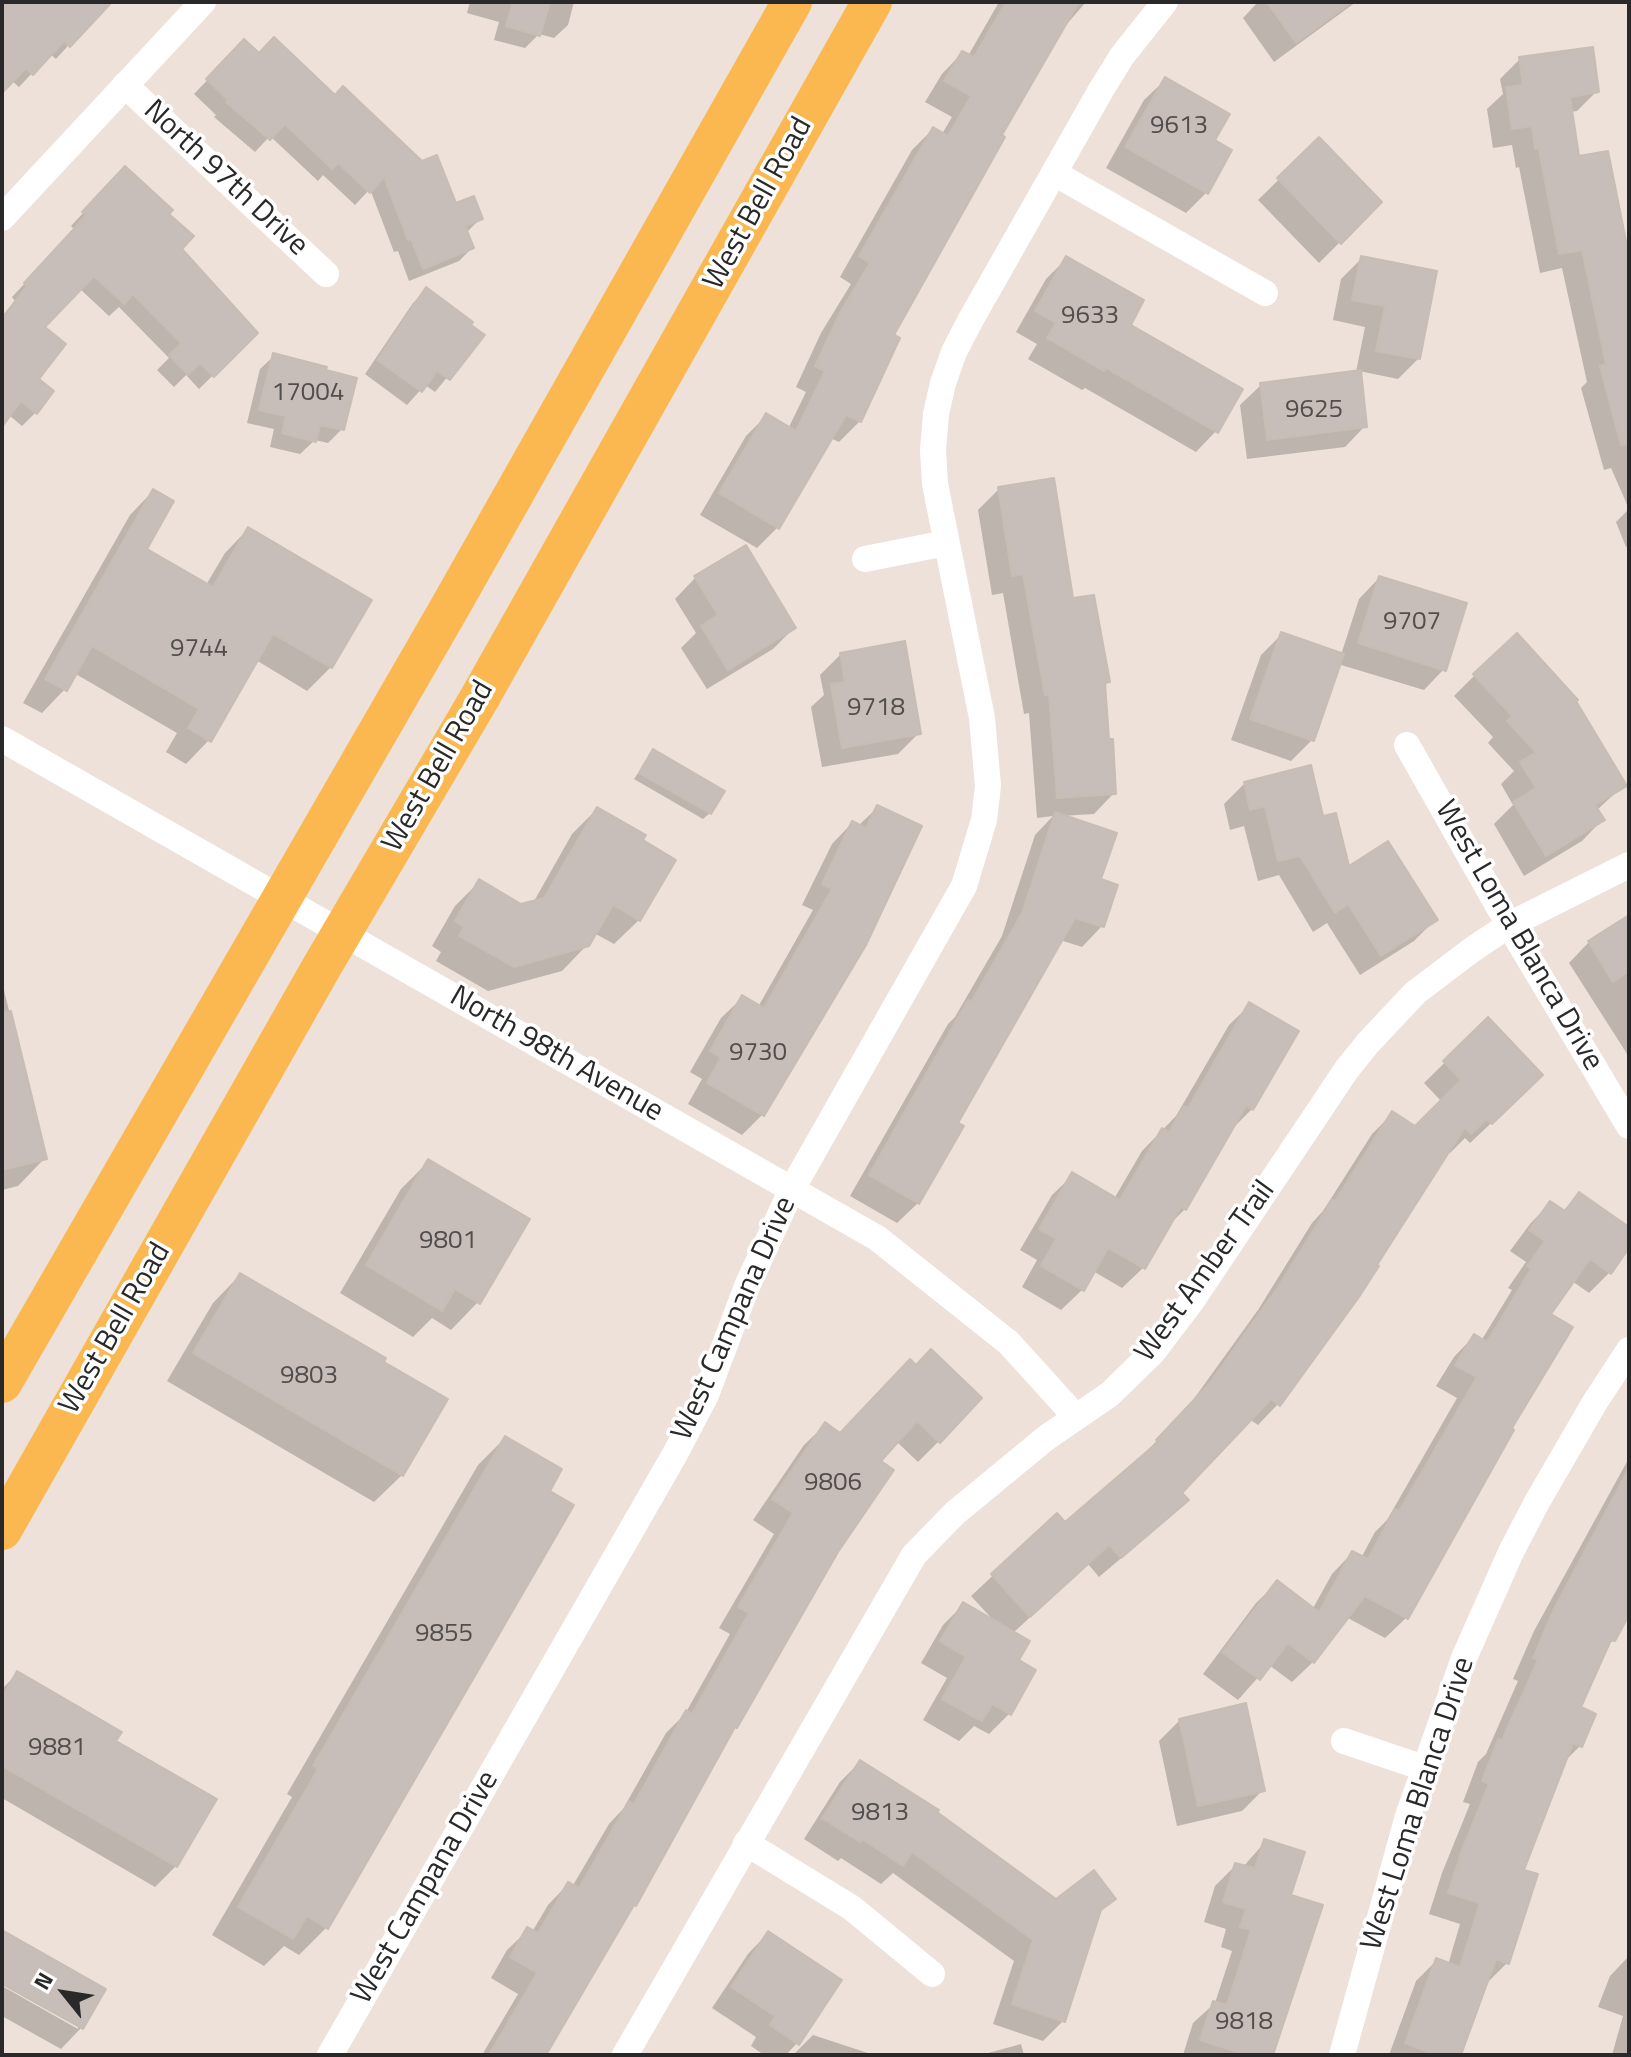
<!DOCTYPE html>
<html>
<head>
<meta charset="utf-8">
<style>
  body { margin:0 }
  #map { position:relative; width:1631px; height:2057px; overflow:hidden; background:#ede1d9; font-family:"Titillium Web",sans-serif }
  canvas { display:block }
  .frame { position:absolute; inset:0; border:4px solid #292929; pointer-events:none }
  .north { position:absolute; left:24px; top:1953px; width:80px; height:80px; -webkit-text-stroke:6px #fff; paint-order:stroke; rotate:300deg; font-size:22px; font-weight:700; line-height:32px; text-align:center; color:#292929 }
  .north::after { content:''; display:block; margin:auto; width:28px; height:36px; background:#292929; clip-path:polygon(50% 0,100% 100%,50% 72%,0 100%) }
</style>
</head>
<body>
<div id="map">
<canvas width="1631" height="2057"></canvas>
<div class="frame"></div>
<div class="north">N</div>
</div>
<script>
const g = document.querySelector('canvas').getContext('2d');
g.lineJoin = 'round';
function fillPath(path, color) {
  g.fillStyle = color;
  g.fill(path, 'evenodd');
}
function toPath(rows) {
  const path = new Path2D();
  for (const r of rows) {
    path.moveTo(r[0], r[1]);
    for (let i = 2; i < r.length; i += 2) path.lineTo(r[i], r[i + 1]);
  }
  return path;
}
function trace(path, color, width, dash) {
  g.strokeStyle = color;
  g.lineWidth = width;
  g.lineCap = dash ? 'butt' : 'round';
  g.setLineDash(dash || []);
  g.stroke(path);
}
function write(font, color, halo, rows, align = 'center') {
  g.font = font + ' "Titillium Web",sans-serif';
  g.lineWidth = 7;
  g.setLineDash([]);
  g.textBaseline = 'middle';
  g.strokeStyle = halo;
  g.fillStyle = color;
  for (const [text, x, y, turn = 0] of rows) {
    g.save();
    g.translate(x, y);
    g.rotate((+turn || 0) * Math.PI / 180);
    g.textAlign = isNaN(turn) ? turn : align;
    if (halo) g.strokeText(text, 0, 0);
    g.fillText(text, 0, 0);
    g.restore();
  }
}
const shadow = toPath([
  [2,2,108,2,56,59,50,54,19,87,11,80,2,90],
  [470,2,574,2,568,25,554,38,539,34,525,48,494,40,499,22,467,13],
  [999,2,1086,2,1059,33,999,136,891,336,860,421,839,442,830,438,778,527,757,548,700,515,746,436,766,416,788,429,806,392,796,387,821,333,851,284,840,277,912,150,933,129,942,134,952,117,925,102,942,74,962,53,968,56],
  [1258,2,1356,2,1274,62,1243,18],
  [244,42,455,205,481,218,466,233,472,248,459,261,409,281,398,251,394,252,370,189,355,205,323,175,318,181,270,136,255,152,214,117,216,115,194,94],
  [1520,59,1597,91,1577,111,1570,112,1577,159,1629,255,1629,546,1626,547,1616,522,1629,509,1611,468,1604,470,1581,388,1587,382,1562,268,1540,273,1519,167,1516,168,1512,145,1493,148,1487,109,1503,94,1500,79],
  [1165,80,1212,141,1206,193,1186,213,1106,168,1144,100],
  [1319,140,1380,202,1319,263,1258,200],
  [112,182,166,214,179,249,256,333,199,389,186,375,174,387,157,370,169,358,119,307,109,316,79,288,42,327,36,380,36,412,22,426,9,415,2,422,2,317,15,301,12,297,59,247,74,229,71,226],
  [1067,258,1128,325,1216,431,1196,452,1085,388,1082,390,1028,359,1037,344,1016,332,1046,279],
  [1362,258,1419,358,1398,379,1359,371,1365,426,1345,447,1247,459,1240,405,1261,385,1356,372,1365,327,1333,320,1341,279],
  [426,290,482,335,435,392,425,385,407,405,365,374,413,303],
  [274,356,342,429,328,443,315,440,300,454,270,447,274,429,247,423,260,369],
  [999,489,1072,601,1107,682,1103,686,1114,793,1094,814,1061,816,1099,881,1102,926,1082,947,1060,940,955,1123,918,1203,897,1223,850,1196,948,1024,955,1017,1002,936,1035,835,1053,816,1037,818,1029,713,1024,714,1003,593,992,595,978,510],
  [153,491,145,550,206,585,225,553,248,529,331,667,307,691,256,660,209,740,186,764,166,752,177,733,74,673,65,689,42,713,23,703,130,515],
  [745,548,794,628,773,649,707,689,681,648,696,633,675,599,695,578],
  [1379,578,1444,669,1424,690,1338,664,1312,740,1291,761,1231,740,1261,655,1282,634,1341,655,1359,599],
  [841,654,919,733,898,754,822,767,811,707,824,695,820,675],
  [1475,675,1574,701,1624,785,1597,810,1602,820,1582,841,1524,876,1494,824,1513,805,1501,784,1514,771,1488,743,1493,737,1454,696],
  [653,751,710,813,703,819,634,779],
  [1245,783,1322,819,1348,869,1435,920,1414,941,1360,975,1327,923,1313,932,1279,875,1258,881,1244,826,1230,830,1224,804],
  [878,807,762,1115,742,1135,688,1104,702,1079,690,1072,721,1018,742,998,758,1007,813,910,802,905,832,844,852,823,858,826],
  [597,809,639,920,614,944,594,933,587,945,562,971,488,991,436,961,441,952,432,946,455,906,479,882,521,906,533,903,572,834],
  [1629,918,1629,1057,1569,963,1589,942],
  [2,982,45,1158,18,1186,2,1190],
  [1250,1005,1252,1109,1231,1130,1185,1209,1167,1227,1143,1268,1122,1288,1093,1271,1082,1290,1061,1310,1022,1287,1037,1260,1020,1250,1052,1195,1073,1175,1114,1199,1142,1151,1176,1116,1229,1025],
  [1488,1020,1520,1096,1470,1143,1465,1138,1450,1153,1447,1150,1278,1404,1258,1425,1249,1419,1180,1493,1186,1500,1166,1520,1099,1577,1088,1564,1013,1633,1016,1661,1010,1713,989,1734,974,1726,959,1741,923,1720,947,1678,921,1663,943,1625,963,1605,995,1622,971,1596,1057,1516,1065,1525,1137,1462,1188,1407,1258,1310,1312,1223,1323,1211,1372,1134,1392,1114,1415,1128,1442,1102,1424,1083],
  [429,1161,478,1302,451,1330,432,1318,413,1337,340,1293,401,1189],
  [1579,1194,1629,1230,1629,1244,1609,1273,1589,1293,1572,1281,1548,1314,1406,1618,1385,1638,1346,1617,1313,1662,1292,1682,1269,1665,1238,1700,1203,1674,1256,1603,1277,1583,1312,1610,1332,1574,1352,1553,1361,1558,1375,1532,1387,1520,1457,1398,1436,1386,1454,1357,1474,1336,1481,1341,1512,1290,1508,1288,1526,1262,1510,1251,1530,1224,1550,1203,1562,1212],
  [240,1275,402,1475,374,1502,167,1381,213,1303],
  [889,1383,939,1441,918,1462,896,1441,878,1461,836,1550,544,2055,482,2055,518,1994,491,1978,507,1950,528,1930,532,1932,548,1905,568,1884,572,1887,609,1824,623,1809,666,1733,685,1714,730,1634,719,1628,774,1534,753,1520,804,1445,825,1425,840,1435],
  [505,1438,326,1928,299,1955,284,1946,264,1966,212,1935,292,1797,287,1794,478,1465],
  [1629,1458,1629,1609,1613,1640,1606,1648,1578,1708,1580,1746,1564,1762,1522,1871,1507,1963,1487,1983,1459,2055,1389,2055,1416,1981,1436,1961,1448,1965,1460,1924,1429,1914,1442,1873,1470,1804,1463,1802,1478,1762,1486,1754,1518,1681,1513,1679,1534,1631],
  [17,1674,113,1742,176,1866,155,1887,2,1798,2,1689],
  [1180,1720,1263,1790,1242,1811,1177,1826,1159,1741],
  [860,1762,935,1812,1056,1901,1113,1899,1098,1914,1063,2021,1043,2041,993,2024,1014,1961,893,1873,881,1884,841,1858,838,1861,804,1839,840,1782],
  [1265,1842,1289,1897,1271,2055,1183,2055,1193,2023,1215,2003,1232,1951,1221,1947,1226,1929,1204,1922,1215,1886,1236,1865,1243,1867],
  [2,1932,103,1990,81,2028,61,2049,2,2016,2,1986,78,2029,78,2024,2,1981],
  [768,1933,797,2043,786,2055,764,2055,751,2046,756,2037,712,2008,748,1954],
  [1629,1956,1629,2055,1612,2055,1623,2016,1598,2007,1610,1976],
  [813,2035,874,2055,793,2055],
  [1021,2044,1024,2055,981,2055]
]);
const building = toPath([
  [2,2,112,2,70,47,64,41,33,75,26,68,2,93,2,2],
  [513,2,550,2,540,36,506,26,513,2],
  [1006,2,1079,2,1002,135,1005,137,894,335,900,338,861,422,846,415,779,529,719,493,766,413,796,431,825,371,815,366,841,311,870,263,859,256,933,127,948,136,971,96,944,81,962,51,974,57,1006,2],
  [1267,2,1352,2,1296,43,1267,2],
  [274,37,335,95,343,86,422,161,437,155,456,203,474,196,483,219,465,226,474,248,423,269,411,239,408,240,384,177,370,193,338,163,332,169,285,124,270,140,226,102,228,100,206,79,244,39,259,53,274,37],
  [1593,47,1599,92,1570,97,1579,156,1608,151,1629,256,1629,444,1621,445,1600,366,1606,364,1582,250,1559,254,1539,149,1535,149,1532,126,1512,129,1506,87,1523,85,1519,57,1593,47],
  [1165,77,1230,114,1215,140,1232,150,1208,194,1125,147,1165,77],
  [1319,137,1382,202,1341,244,1277,178,1319,137],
  [125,166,173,210,169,214,194,236,182,249,258,333,214,377,200,363,188,375,169,355,181,343,133,294,124,304,94,276,45,327,66,344,39,379,54,391,37,414,21,401,2,427,2,318,27,286,24,283,72,231,86,215,82,212,125,166],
  [1066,256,1144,300,1131,325,1243,389,1218,433,1106,368,1104,371,1047,338,1056,323,1035,311,1066,256],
  [1361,256,1437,271,1420,359,1376,351,1385,306,1352,300,1361,256],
  [426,287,473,322,471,325,485,335,450,380,437,371,422,392,377,360,426,287],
  [273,353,327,367,326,370,357,378,344,430,320,425,316,442,282,433,286,416,259,410,273,353],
  [1361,370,1367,427,1267,440,1260,383,1361,370],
  [1054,478,1073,598,1094,595,1110,682,1105,683,1109,739,1113,739,1116,794,1057,798,1049,694,1045,695,1023,574,1012,576,998,487,1054,478],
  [153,489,174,501,147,549,213,587,248,527,372,600,332,668,273,634,211,742,188,728,199,709,92,646,67,691,45,679,153,489],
  [746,545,796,628,728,670,701,626,718,615,694,576,746,545],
  [1379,576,1467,603,1446,671,1358,643,1379,576],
  [1281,632,1344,654,1314,741,1250,719,1281,632],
  [1517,633,1578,700,1576,701,1627,786,1595,805,1605,820,1546,856,1513,802,1536,788,1520,762,1536,752,1507,721,1512,716,1473,674,1517,633],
  [905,641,921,734,842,748,831,684,845,682,840,653,905,641],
  [653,749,725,791,711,814,639,773,653,749],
  [1311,765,1323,816,1336,813,1349,866,1388,841,1438,920,1381,956,1348,904,1335,913,1300,856,1278,861,1265,806,1250,810,1244,782,1311,765],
  [877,805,922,826,866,945,764,1116,707,1083,721,1057,710,1051,742,995,764,1008,832,889,822,884,852,821,866,828,877,805],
  [597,807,646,835,643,840,676,860,640,921,613,905,589,946,514,967,459,936,464,927,455,921,479,879,521,904,544,898,597,807],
  [1055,812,1117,833,1101,879,1118,885,1104,927,1075,918,958,1123,964,1126,919,1204,869,1175,968,1000,971,1002,1022,913,1055,812],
  [1629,915,1629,971,1613,982,1588,941,1629,915],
  [1249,1002,1299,1031,1253,1110,1246,1106,1186,1210,1181,1207,1145,1269,1108,1248,1084,1291,1041,1266,1056,1239,1039,1229,1072,1172,1120,1200,1162,1128,1169,1132,1184,1106,1188,1108,1249,1002],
  [11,1011,47,1159,2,1170,2,1012,11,1011],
  [1488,1017,1543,1075,1492,1124,1487,1119,1471,1134,1465,1127,1377,1265,1379,1266,1359,1297,1280,1406,1271,1399,1182,1493,1189,1500,1121,1558,1109,1545,1030,1617,991,1574,1057,1513,1065,1522,1158,1442,1156,1440,1209,1384,1278,1287,1332,1200,1335,1201,1392,1111,1415,1126,1461,1080,1443,1061,1488,1017],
  [428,1159,530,1219,480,1304,455,1289,442,1311,366,1265,428,1159],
  [1579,1192,1629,1227,1629,1248,1611,1274,1590,1259,1551,1314,1573,1327,1512,1428,1514,1430,1408,1619,1365,1596,1314,1663,1288,1643,1260,1680,1222,1652,1277,1580,1319,1612,1352,1551,1368,1559,1395,1509,1399,1511,1477,1377,1455,1365,1474,1334,1487,1342,1531,1269,1527,1266,1545,1241,1529,1230,1550,1201,1565,1211,1579,1192],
  [240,1273,386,1358,384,1362,448,1399,403,1476,193,1353,240,1273],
  [931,1349,982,1398,940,1443,917,1421,881,1461,894,1470,838,1552,737,1728,735,1727,636,1906,634,1905,546,2055,489,2055,537,1973,510,1957,527,1927,538,1933,568,1882,579,1888,629,1801,634,1804,686,1710,692,1714,749,1613,738,1607,793,1513,772,1499,825,1422,840,1433,910,1359,916,1365,931,1349],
  [505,1436,562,1469,550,1491,574,1505,328,1929,307,1916,293,1939,238,1907,318,1769,313,1766,505,1436],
  [1629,1468,1629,1615,1615,1641,1611,1640,1581,1707,1596,1714,1582,1747,1573,1743,1524,1870,1538,1874,1509,1964,1496,1959,1461,2055,1436,2055,1405,2043,1436,1958,1460,1967,1480,1903,1448,1893,1462,1850,1489,1784,1482,1781,1498,1739,1502,1740,1538,1660,1533,1658,1554,1609,1629,1468],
  [963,1602,1030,1641,1019,1660,1036,1670,1011,1715,992,1704,982,1721,942,1699,966,1657,940,1641,963,1602],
  [17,1671,122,1732,116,1741,217,1799,177,1867,2,1766,2,1697,17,1671],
  [1246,1703,1265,1791,1198,1806,1179,1719,1246,1703],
  [860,1760,939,1810,937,1812,1056,1899,1094,1870,1116,1899,1101,1910,1065,2022,1012,2004,1033,1940,912,1852,903,1866,862,1839,860,1842,822,1818,860,1760],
  [1264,1839,1305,1852,1291,1895,1323,1905,1273,2055,1247,2055,1200,2040,1213,2001,1227,2005,1251,1930,1240,1927,1246,1909,1223,1902,1235,1863,1255,1868,1264,1839],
  [2,1930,106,1989,83,2029,2,1984,2,1930],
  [768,1931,842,1980,799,2045,770,2025,775,2016,731,1987,768,1931]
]);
const minor = toPath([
  [125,85,326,274],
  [1054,173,1265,293],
  [2,218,203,2],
  [865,559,946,543],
  [2,739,877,1238,1009,1343,1076,1417],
  [1407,745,1509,925,1629,1126],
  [1344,1741,1424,1768],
  [746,1843,852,1908,932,1974],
  [330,2055,675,1454,706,1395,747,1286,792,1189,964,886,984,820,988,786,982,718,935,484,933,450,936,414,943,383,954,352,970,321,1101,90,1122,56,1165,2],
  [625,2055,914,1555,955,1513,1046,1438,1110,1394,1153,1352,1191,1302,1347,1069,1368,1043,1415,993,1473,949,1509,925,1629,865],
  [1342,2055,1408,1816,1464,1658,1511,1552,1537,1502,1595,1402,1629,1350]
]);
const primary = toPath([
  [2,1383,450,607,792,2],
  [2,1530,321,968,479,699,872,2]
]);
const numberNames = [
  ["9613",1179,127],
  ["9633",1090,317],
  ["17004",308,394],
  ["9625",1314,411],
  ["9707",1412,623],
  ["9744",199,650],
  ["9718",876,709],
  ["9730",758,1054],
  ["9801",448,1242],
  ["9803",309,1377],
  ["9806",833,1484],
  ["9855",444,1635],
  ["9881",57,1749],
  ["9813",880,1814],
  ["9818",1244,2023]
];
const streetNames = [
  ["North 97th Drive",225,179,43],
  ["West Bell Road",759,204,-61],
  ["West Bell Road",439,767,-60],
  ["West Loma Blanca Drive",1518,936,60],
  ["North 98th Avenue",556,1055,30],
  ["West Amber Trail",1206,1272,-54],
  ["West Campana Drive",735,1319,-66],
  ["West Bell Road",116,1329,-60],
  ["West Loma Blanca Drive",1419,1804,-72],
  ["West Campana Drive",426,1888,-60]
];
fillPath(shadow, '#0003');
fillPath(building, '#c8beb9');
trace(building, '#c8bdb3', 2);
trace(minor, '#fff', 26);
trace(primary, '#fbb750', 40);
write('26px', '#514e4d', null, numberNames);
write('30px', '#292929', '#fff', streetNames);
</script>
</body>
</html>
